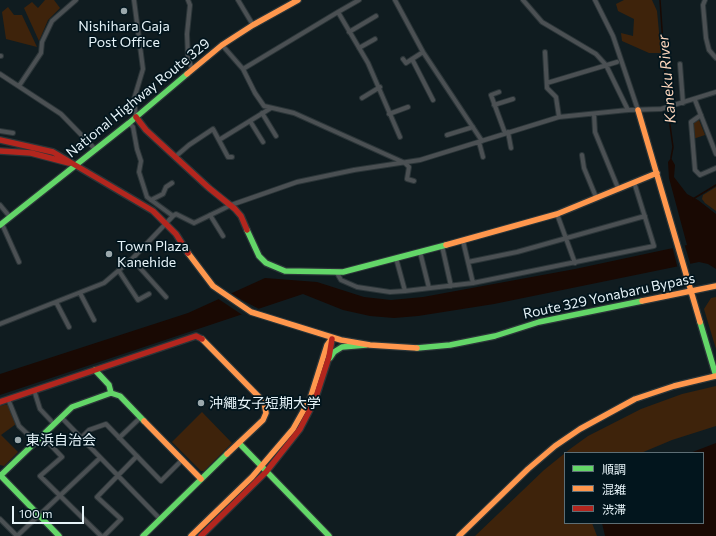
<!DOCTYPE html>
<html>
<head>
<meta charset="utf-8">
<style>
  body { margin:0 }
  #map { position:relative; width:716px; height:536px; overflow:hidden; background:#101c20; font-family:Commissioner,"Noto Sans JP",sans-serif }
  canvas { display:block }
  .legend { position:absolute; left:564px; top:452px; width:140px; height:72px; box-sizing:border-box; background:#02151d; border:1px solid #5d6e75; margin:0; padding:5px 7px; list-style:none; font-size:12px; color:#e6f3f8 }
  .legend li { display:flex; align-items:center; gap:8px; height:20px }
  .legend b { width:20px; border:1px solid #5d6e75 }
  .scale { position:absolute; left:12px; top:506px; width:72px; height:18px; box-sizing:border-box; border:2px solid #e6f3f8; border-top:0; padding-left:5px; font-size:12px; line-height:14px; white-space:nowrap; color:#e6f3f8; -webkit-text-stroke:3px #02151d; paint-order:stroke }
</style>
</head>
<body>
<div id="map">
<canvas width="716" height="536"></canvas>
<ul class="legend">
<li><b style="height:5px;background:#63d668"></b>順調</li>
<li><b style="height:5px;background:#ff974d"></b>混雑</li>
<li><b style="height:5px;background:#b3261e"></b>渋滞</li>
</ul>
<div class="scale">100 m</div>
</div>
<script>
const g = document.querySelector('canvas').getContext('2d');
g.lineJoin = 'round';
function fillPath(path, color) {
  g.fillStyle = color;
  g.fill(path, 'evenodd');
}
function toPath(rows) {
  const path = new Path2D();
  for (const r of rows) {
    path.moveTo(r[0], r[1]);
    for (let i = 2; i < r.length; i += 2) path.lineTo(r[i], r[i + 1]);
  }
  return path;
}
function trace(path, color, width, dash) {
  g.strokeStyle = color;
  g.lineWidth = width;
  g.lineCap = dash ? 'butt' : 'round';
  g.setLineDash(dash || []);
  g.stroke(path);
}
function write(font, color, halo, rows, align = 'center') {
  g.font = font + ' Commissioner,"Noto Sans JP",sans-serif';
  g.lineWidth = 3.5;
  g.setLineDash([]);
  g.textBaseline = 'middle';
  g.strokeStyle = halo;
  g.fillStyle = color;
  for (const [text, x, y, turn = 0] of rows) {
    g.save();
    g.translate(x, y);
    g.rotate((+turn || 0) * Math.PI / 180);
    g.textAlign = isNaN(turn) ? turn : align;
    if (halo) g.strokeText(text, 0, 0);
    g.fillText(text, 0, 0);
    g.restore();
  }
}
const green = toPath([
  [45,0,54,0,60,8,48,20,39,41,24,8,32,2,38,8],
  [624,0,652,0,657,11,661,53,649,53,622,41,621,33,633,36,634,19,618,11,616,4],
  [8,7,14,15,22,15,37,47,6,39,2,12],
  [699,120,705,135,693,139,693,122],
  [716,187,716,211,705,203,702,199,703,195],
  [716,297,716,349,704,309,711,298],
  [716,386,716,426,672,440,641,453,565,453,565,523,592,523,597,536,475,536,544,470,570,449,588,436,641,409,682,394],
  [8,404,16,424,1,435,18,452,4,466,0,465,0,406],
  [202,412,232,443,204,471,201,471,172,442]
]);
const water = toPath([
  [671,158,675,165,674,177,687,194,698,200,716,214,716,269,708,264,699,262,494,304,418,316,394,318,370,316,343,310,303,294,0,395,0,374,188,313,265,278,317,282,364,297,391,300,423,297,575,269,687,245,669,178,668,162],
  [716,443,716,536,605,536,602,523,703,523,703,453,690,453]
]);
const pier = toPath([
  [684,243,691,266,678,269,672,246],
  [229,292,242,300,259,309,244,316,217,298]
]);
const stream = toPath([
  [660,0,667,103,673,147,671,158],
  [693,199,716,185]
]);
const street = toPath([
  [134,0,143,69,134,99,136,117],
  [188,0,190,5,187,34,188,58,192,69],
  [238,0,253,25],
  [359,0,338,12,368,63,400,137],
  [395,0,423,52,482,141],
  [523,0,542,22,596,54,606,65,628,110],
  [595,0,613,36,638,110],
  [705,0,703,5,706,38,709,50,716,58],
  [349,32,376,16],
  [222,45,243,69,255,93,264,106,294,113,405,163,409,167,407,179,414,181],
  [359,48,375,39],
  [545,52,547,88,556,97,559,117],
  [0,56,1,56],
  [403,59,406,63,423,52],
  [412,59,433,100],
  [680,64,683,103],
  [243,69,338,12],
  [0,74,61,114,96,150],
  [547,83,617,62],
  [19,86,41,53,42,42,52,21,76,0],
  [499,92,491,95,505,133],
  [362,98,380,87],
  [695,100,716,154],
  [494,105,513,99],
  [262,113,276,136],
  [389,114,408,107],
  [594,114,595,132,618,188],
  [701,115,691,122,695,170,700,175,716,168],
  [250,121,263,142],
  [129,123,133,127,137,149,141,161,139,172,147,197,173,216],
  [0,131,13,133],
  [508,132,511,148],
  [447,135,473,127],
  [219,140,271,108],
  [479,142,483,157],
  [582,155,584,168,596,197],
  [175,157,189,145,213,129,228,157,232,157],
  [151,200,163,194,166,187,172,183],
  [0,205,10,217],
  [557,214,575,263],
  [210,215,223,236],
  [2,224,19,262],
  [463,241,473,283],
  [442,246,451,286],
  [420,252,429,288],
  [396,258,405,291],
  [132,259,166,297],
  [468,262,517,252,645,216],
  [119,271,138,300,149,294],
  [337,273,341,280,357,287,390,292,405,291,473,283,654,246,634,182],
  [80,293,94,320],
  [56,302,69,327],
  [0,324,104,283,132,259,173,216,176,214,194,223,231,205,297,182,354,170,420,160,559,117,628,110,661,109,716,92],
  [34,390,40,409,54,424],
  [8,399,19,426,36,442],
  [61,417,160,519],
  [42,436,62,457,40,476,101,536],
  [81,438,89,430,106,424,161,481,182,460],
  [119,438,141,417],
  [0,519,17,536,100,458],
  [104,536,121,519,97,497,137,456]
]);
const fast = toPath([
  [0,225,129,123,187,74],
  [247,230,259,256,266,263,285,271,343,272,446,245],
  [700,322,716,376],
  [417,348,450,345,495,336,539,322,642,301],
  [330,358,334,352,342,347,366,345],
  [95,370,109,385,111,393],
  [239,443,329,536],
  [0,475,59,536],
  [0,476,72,407,111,393,120,396,144,421],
  [143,536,227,454]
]);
const slow = toPath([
  [187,74,222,45,253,25,298,0],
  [638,110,700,322],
  [446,245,557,214,657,173],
  [188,253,213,286,251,312,341,340,370,345,417,348],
  [642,301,716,286],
  [202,339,264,402,266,413,263,420,227,454],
  [144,421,201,479],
  [191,536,252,477,293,429,310,399,327,345,332,338],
  [459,536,528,469,555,446,580,429,635,399,674,386,716,376]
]);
const jam = toPath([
  [136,117,146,130,209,188,235,209,241,216,247,230],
  [0,140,53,152,153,211,176,234,188,253],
  [0,151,31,153,69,163],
  [0,402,196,336,202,339],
  [201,536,266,472,300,429,315,400,329,357,332,339]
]);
const markers = [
  [124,11,4,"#9ba8ac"],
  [109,254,4,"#9ba8ac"],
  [201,403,4,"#9ba8ac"],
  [18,440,4,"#9ba8ac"]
];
const poiNames = [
  ["Nishihara Gaja",124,26,"center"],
  ["Post Office",124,42,"center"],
  ["Town Plaza",117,246],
  ["Kanehide",117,262],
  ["沖繩女子短期大学",209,403],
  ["東浜自治会",26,440]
];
const streetNames = [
  ["National Highway Route 329",138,98,-39],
  ["Route 329 Yonabaru Bypass",609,296,-12]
];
const waterNames = [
  ["Kaneku River",667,79,-95]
];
fillPath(green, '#3e230b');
fillPath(water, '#190903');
fillPath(pier, '#101c20');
trace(stream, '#190903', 1.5);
trace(street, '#2b3538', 6);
trace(fast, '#2b3538', 8);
trace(slow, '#2b3538', 8);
trace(jam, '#2b3538', 8);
trace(street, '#4b5053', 4);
trace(fast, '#63d668', 5.5);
trace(slow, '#ff974d', 5.5);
trace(jam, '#b3261e', 5.5);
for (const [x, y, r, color] of markers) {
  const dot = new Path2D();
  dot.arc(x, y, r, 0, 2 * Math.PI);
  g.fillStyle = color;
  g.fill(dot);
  trace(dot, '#02151d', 1.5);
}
write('14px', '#e6f3f8', '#02151d', poiNames, 'left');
write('14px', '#e6f3f8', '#02151d', streetNames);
write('italic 15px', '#fdd6bc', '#02151d', waterNames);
</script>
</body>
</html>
